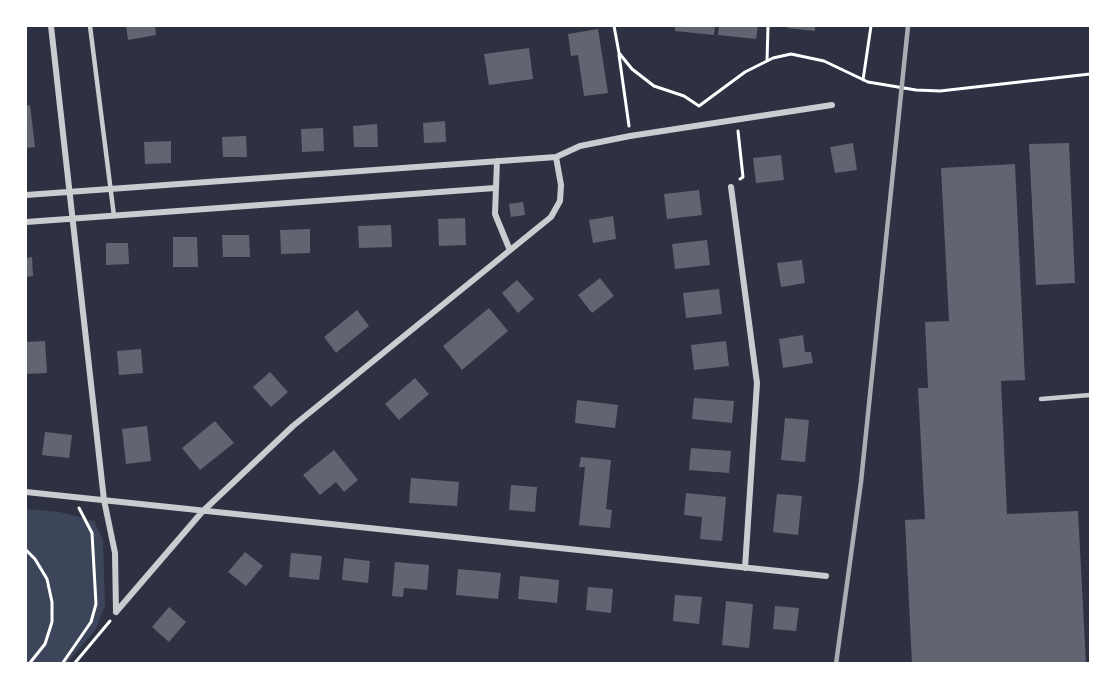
<!DOCTYPE html>
<html>
<head>
<meta charset="utf-8">
<style>
  body { margin:0 }
  #map { position:relative; width:1116px; height:689px; overflow:hidden; background:#2d3142; font-family:"PT Sans Narrow",sans-serif }
  canvas { display:block }
  .frame { position:absolute; inset:0; border:27px solid #fff; pointer-events:none }
</style>
</head>
<body>
<div id="map">
<canvas width="1116" height="689"></canvas>
<div class="frame"></div>
</div>
<script>
const g = document.querySelector('canvas').getContext('2d');
g.lineJoin = 'round';
function fillPath(path, color) {
  g.fillStyle = color;
  g.fill(path, 'evenodd');
}
function toPath(rows) {
  const path = new Path2D();
  for (const r of rows) {
    path.moveTo(r[0], r[1]);
    for (let i = 2; i < r.length; i += 2) path.lineTo(r[i], r[i + 1]);
  }
  return path;
}
function trace(path, color, width, dash) {
  g.strokeStyle = color;
  g.lineWidth = width;
  g.lineCap = dash ? 'butt' : 'round';
  g.setLineDash(dash || []);
  g.stroke(path);
}
const green = toPath([
  [26,509,60,512,94,521,103,540,105,605,96,629,67,663,26,664]
]);
const building = toPath([
  [126,26,155,26,156,35,128,40],
  [675,26,715,26,714,35,675,31],
  [719,26,758,26,756,39,718,35],
  [788,26,815,26,815,31,787,28],
  [598,29,608,93,584,96,578,55,571,56,568,34],
  [529,48,533,79,489,85,484,54],
  [30,105,35,147,26,148,26,106],
  [445,121,446,142,424,143,423,123],
  [377,124,378,147,354,147,353,126],
  [323,128,324,151,302,152,301,129],
  [246,136,247,157,223,157,222,137],
  [171,141,171,163,145,164,144,142],
  [853,143,857,170,835,173,830,147],
  [1069,143,1075,283,1036,285,1029,144],
  [781,155,784,180,756,183,753,158],
  [1015,164,1025,380,1001,381,1007,514,1078,511,1086,664,912,664,905,520,925,519,918,388,928,388,925,322,949,321,941,168],
  [699,190,702,215,667,219,664,194],
  [523,202,525,215,511,217,509,204],
  [613,216,616,239,593,243,589,220],
  [465,218,466,245,439,246,438,219],
  [391,225,392,247,359,248,358,226],
  [310,229,310,253,281,254,280,230],
  [222,235,249,235,250,257,223,257],
  [173,237,197,237,198,267,173,267],
  [707,240,710,265,675,269,672,244],
  [106,243,128,243,129,264,106,265],
  [32,257,33,276,26,277,26,258],
  [802,260,805,283,781,287,777,263],
  [600,278,614,296,592,313,578,295],
  [517,280,534,299,518,313,502,293],
  [719,289,722,314,686,318,683,293],
  [489,308,508,331,462,370,443,346],
  [357,310,369,326,336,353,324,337],
  [803,335,805,352,811,352,813,363,783,368,779,339],
  [45,341,47,373,26,374,26,342],
  [726,341,729,366,694,370,691,345],
  [141,349,143,373,119,375,117,351],
  [270,372,288,392,271,407,253,387],
  [415,378,429,394,399,420,385,404],
  [694,398,734,401,732,423,692,419],
  [577,400,618,405,615,428,575,423],
  [785,418,809,420,805,462,781,460],
  [215,421,234,443,200,470,182,448],
  [147,426,151,461,126,464,122,429],
  [45,432,72,435,69,458,42,455],
  [691,448,731,451,729,473,689,470],
  [334,450,358,480,344,492,336,482,320,495,303,475],
  [581,457,611,460,606,509,612,510,610,528,579,525,585,467,579,467],
  [411,478,459,482,457,506,409,503],
  [511,485,537,487,535,512,509,510],
  [686,493,726,497,722,541,700,539,702,517,684,515],
  [777,494,802,496,798,535,773,532],
  [245,552,263,566,246,586,228,572],
  [291,553,322,556,319,580,289,577],
  [344,558,370,561,368,583,342,580],
  [395,562,429,565,427,590,404,588,403,597,392,596],
  [458,569,501,573,498,599,456,595],
  [520,576,559,580,557,603,518,599],
  [588,587,613,589,611,613,586,610],
  [675,595,702,597,699,624,673,621],
  [726,601,753,604,749,648,722,645],
  [775,606,799,608,796,631,773,629],
  [169,607,186,622,169,642,152,627]
]);
const path = toPath([
  [614,26,619,53,632,69,654,86,684,96,699,106,745,72,773,58,791,54,824,61,868,82,916,90,940,91,1090,74],
  [619,55,629,126],
  [767,61,768,26],
  [863,80,871,26],
  [738,131,743,177,740,179],
  [26,550,35,559,47,579,52,602,52,622,45,644,29,664],
  [62,664,91,622,96,604,92,533,79,508],
  [74,664,110,621]
]);
const service = toPath([
  [90,26,114,216],
  [1041,399,1090,395]
]);
const minor = toPath([
  [51,26,104,500,115,553,116,612],
  [497,161,495,214,509,248],
  [731,187,757,383,745,568],
  [26,195,556,157,580,146,630,136,832,105],
  [26,222,495,188],
  [26,492,826,576],
  [116,612,202,512,293,426,551,217,560,201,561,185,556,157]
]);
const rail = toPath([
  [836,664,861,482,908,26]
]);
fillPath(green, '#3c4559');
fillPath(building, '#626471');
trace(path, '#fff', 3);
trace(service, '#caccd0', 4.5);
trace(minor, '#caccd0', 6);
trace(rail, '#abadb3', 4.5);
</script>
</body>
</html>
